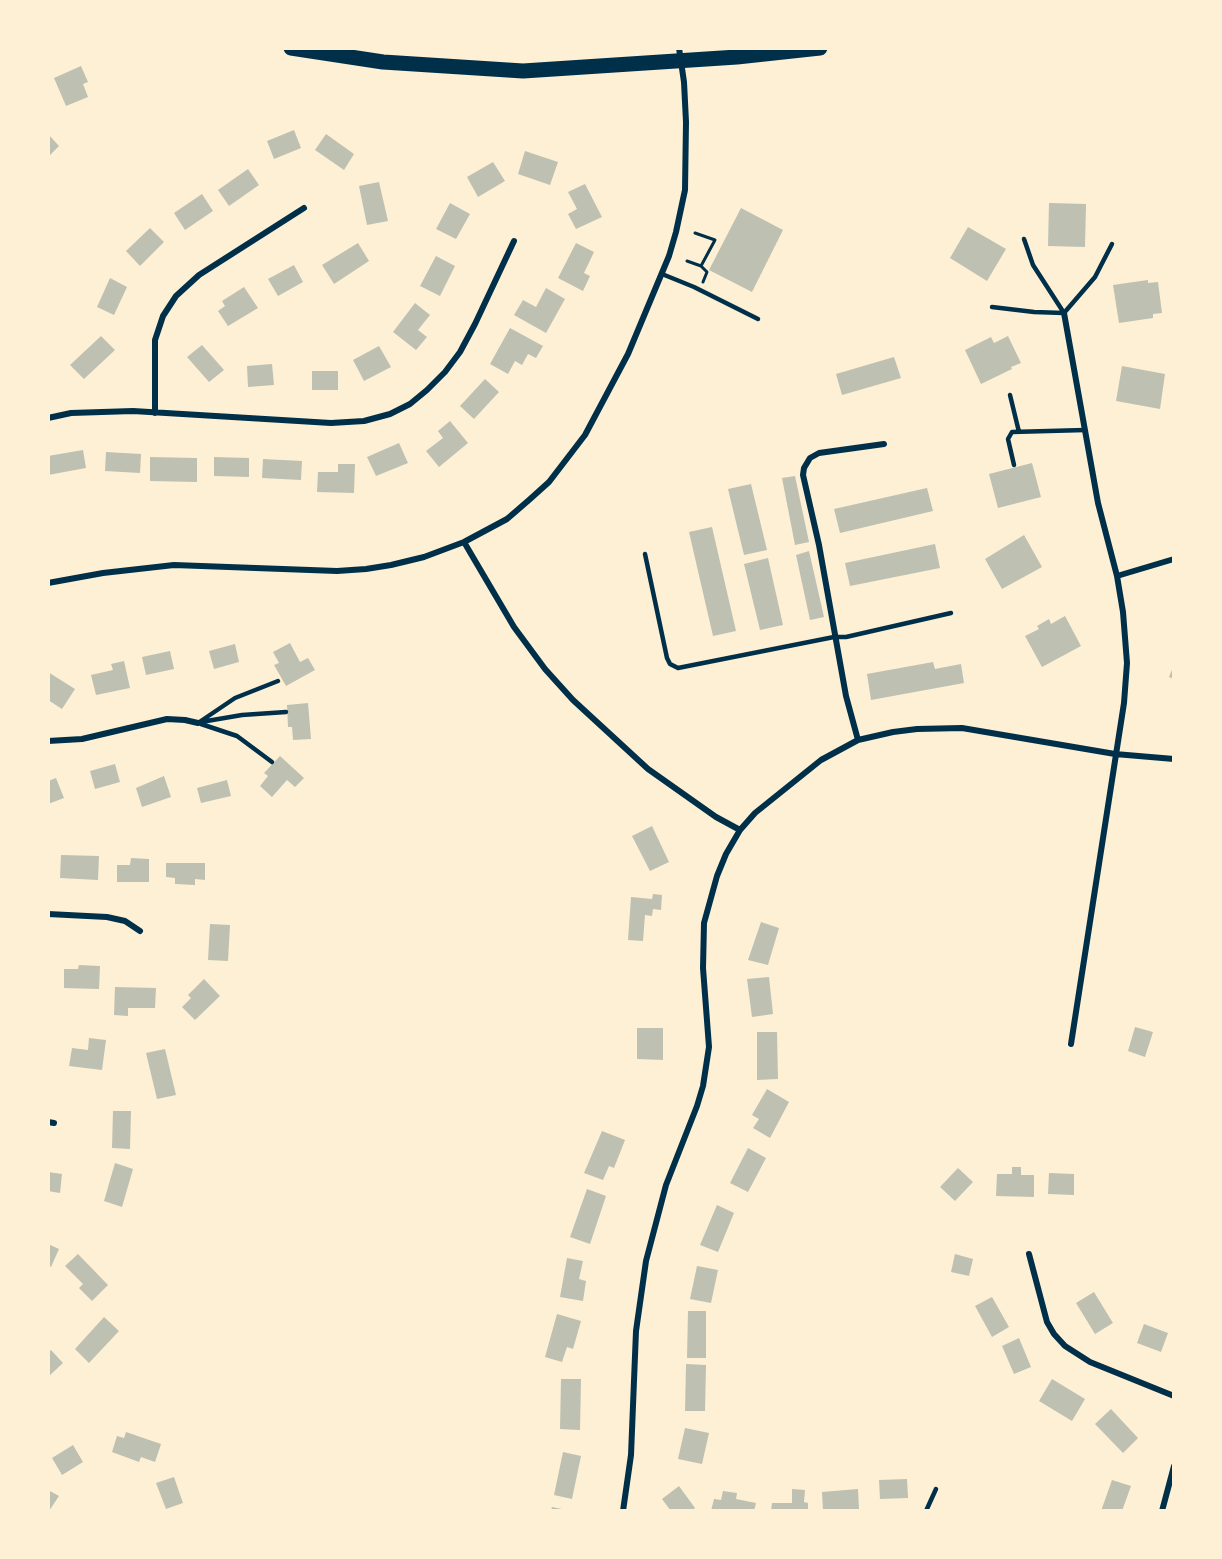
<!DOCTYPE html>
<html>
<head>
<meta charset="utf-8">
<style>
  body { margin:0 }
  #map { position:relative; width:1222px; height:1559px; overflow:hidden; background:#fdf0d5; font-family:"Fira Sans",sans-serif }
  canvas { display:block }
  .frame { position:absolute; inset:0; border:50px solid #fdf0d5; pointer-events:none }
</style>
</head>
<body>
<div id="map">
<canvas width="1222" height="1559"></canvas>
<div class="frame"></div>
</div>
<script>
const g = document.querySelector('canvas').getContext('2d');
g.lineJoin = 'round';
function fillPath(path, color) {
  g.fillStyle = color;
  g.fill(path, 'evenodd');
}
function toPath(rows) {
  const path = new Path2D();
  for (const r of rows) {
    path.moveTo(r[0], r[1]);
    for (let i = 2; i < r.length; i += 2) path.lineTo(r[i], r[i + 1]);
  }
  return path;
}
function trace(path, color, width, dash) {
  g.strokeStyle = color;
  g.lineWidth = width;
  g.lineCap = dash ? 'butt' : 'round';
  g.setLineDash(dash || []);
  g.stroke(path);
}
const building = toPath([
  [81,66,88,82,83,84,88,97,66,106,54,78],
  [294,130,301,148,274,159,267,141],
  [48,134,59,146,48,157],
  [326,134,354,154,344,170,315,150],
  [525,151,558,162,550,185,518,174],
  [493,162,505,181,478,197,467,177],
  [248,169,259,185,229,206,218,190],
  [379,182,388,221,367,225,359,186],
  [585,184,602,217,576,229,568,214,577,209,568,192],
  [202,194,213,211,185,230,174,213],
  [450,203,470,214,456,239,436,229],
  [1049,203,1086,204,1085,247,1048,246],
  [741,208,783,230,752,292,709,270],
  [968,227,1006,249,987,281,950,258],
  [150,228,164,242,140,266,126,251],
  [358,243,369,261,334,284,322,265],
  [576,243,594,252,584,273,590,276,583,291,558,278],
  [436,256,455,266,440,296,420,286],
  [294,265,303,282,278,296,268,279],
  [110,278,127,287,114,315,97,307],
  [1148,280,1148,283,1158,282,1162,313,1153,314,1153,318,1119,323,1113,285],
  [244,287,258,308,228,326,218,311,225,306,222,301],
  [546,288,565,299,546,333,514,315,523,300,536,307],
  [415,303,430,315,418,330,427,337,416,350,393,332],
  [510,328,543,346,536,358,528,354,522,365,515,361,508,374,490,364],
  [101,336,115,350,84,379,70,365],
  [1008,336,1021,363,1011,367,1012,369,981,384,965,350,991,337,994,343],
  [202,345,224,370,209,382,187,357],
  [379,346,391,367,364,381,353,360],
  [894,357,901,378,842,395,836,374],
  [272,364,274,385,248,387,247,366],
  [1122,366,1165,374,1160,409,1116,401],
  [312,371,338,371,338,390,312,390],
  [485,379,499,392,474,419,460,406],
  [450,421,468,443,439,467,426,451,443,438,438,431],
  [399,443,408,463,376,476,367,457],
  [83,450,86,468,48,475,48,456],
  [106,452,141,454,140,473,105,471],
  [150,457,197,458,197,482,150,481],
  [214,457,249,458,249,477,214,476],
  [263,459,302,461,301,480,262,478],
  [1032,463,1041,497,998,508,989,474],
  [338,464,355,464,354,493,317,492,318,472,338,472],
  [795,476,809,542,795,545,782,478],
  [751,484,767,550,744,555,728,489],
  [927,488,933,511,840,533,834,509],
  [712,527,736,631,713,636,689,532],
  [1024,535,1042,567,1002,589,985,559],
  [935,544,940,568,850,586,845,563],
  [809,551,824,617,810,620,796,555],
  [768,558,783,625,760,630,744,564],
  [1065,616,1081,646,1042,667,1025,636,1039,629,1037,626,1049,619,1051,624],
  [290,643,300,662,308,658,315,670,286,686,274,665,279,663,273,652],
  [235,644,239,662,214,669,209,651],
  [170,651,174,669,146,675,142,657],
  [124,661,130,688,96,695,91,675,113,670,111,664],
  [933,662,935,669,961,664,964,683,871,700,867,674],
  [1174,665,1174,679,1169,677],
  [48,672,75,689,62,709,48,700],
  [308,703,311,739,293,740,292,727,288,727,287,705],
  [280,756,304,778,295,787,287,780,272,797,260,786,268,776,264,773],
  [115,764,120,782,95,789,90,771],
  [164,776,171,797,142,807,136,788],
  [56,778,64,798,48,804,48,781],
  [227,780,231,796,201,803,197,788],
  [652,826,669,862,650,871,632,836],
  [61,855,99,856,98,880,60,878],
  [131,858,149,859,149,882,117,882,117,865,130,865],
  [166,863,205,863,205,880,195,879,195,885,175,884,175,878,166,877],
  [653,894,662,895,661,910,653,909,652,916,645,915,643,941,628,940,631,897,652,899],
  [761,922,779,928,768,965,748,960],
  [210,924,230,925,228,961,208,960],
  [79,965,100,966,99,989,64,988,64,969,78,969],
  [769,977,773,1014,752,1017,747,979],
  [204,979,220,996,195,1020,182,1007,191,998,188,995],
  [115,987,156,988,155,1008,128,1008,128,1016,114,1015],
  [1135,1027,1153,1032,1145,1057,1128,1051],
  [637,1028,663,1028,663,1060,637,1059],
  [757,1032,777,1032,778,1079,757,1080],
  [89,1038,106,1040,102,1070,69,1066,72,1048,88,1050],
  [165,1049,176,1095,157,1099,146,1053],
  [767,1089,789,1102,770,1138,753,1128,759,1119,752,1115],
  [113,1111,131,1111,130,1149,112,1148],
  [602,1131,625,1140,614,1168,609,1166,603,1180,584,1173],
  [748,1148,766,1158,748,1192,730,1183],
  [115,1163,133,1169,122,1207,104,1201],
  [1012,1167,1021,1167,1021,1175,1034,1175,1034,1197,996,1196,997,1174,1012,1174],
  [958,1168,973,1182,955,1201,940,1187],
  [48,1172,62,1174,60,1193,48,1191],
  [1049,1173,1074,1174,1074,1195,1048,1194],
  [587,1189,606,1196,590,1244,570,1237],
  [717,1205,734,1213,718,1252,700,1245],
  [48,1244,59,1249,51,1267,48,1265],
  [78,1254,108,1285,92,1301,79,1288,83,1284,65,1266],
  [955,1254,973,1259,969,1276,951,1272],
  [567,1258,583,1261,579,1279,586,1281,583,1301,560,1297],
  [697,1266,718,1270,711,1303,690,1299],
  [1094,1292,1113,1323,1095,1334,1076,1303],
  [992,1297,1009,1327,992,1337,975,1306],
  [688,1311,706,1311,706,1358,687,1358],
  [557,1314,581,1321,573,1349,567,1347,562,1362,545,1357],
  [104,1317,119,1331,89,1363,75,1349],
  [1144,1324,1168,1333,1161,1352,1137,1343],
  [1019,1338,1031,1367,1014,1374,1002,1346],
  [51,1350,63,1363,48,1377,48,1353],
  [686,1364,706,1365,705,1411,685,1411],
  [561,1379,581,1379,580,1430,560,1429],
  [1052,1379,1085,1399,1072,1421,1039,1401],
  [1111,1409,1138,1438,1123,1453,1095,1424],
  [685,1428,709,1433,702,1464,678,1459],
  [126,1432,161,1444,155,1462,141,1457,139,1462,112,1452,117,1436,124,1438],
  [73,1445,83,1462,62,1475,52,1458],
  [563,1452,581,1456,572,1499,554,1495],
  [174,1477,183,1503,166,1509,156,1483],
  [907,1479,908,1498,880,1499,879,1480],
  [1112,1480,1131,1486,1122,1511,1101,1511],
  [679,1486,695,1508,691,1511,671,1511,662,1499],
  [792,1489,805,1490,804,1502,808,1503,808,1511,771,1511,772,1503,792,1503],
  [858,1489,859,1509,823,1511,822,1492],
  [48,1490,59,1496,49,1511,48,1511],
  [723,1491,737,1493,736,1499,756,1503,754,1511,711,1511,714,1499,721,1500],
  [552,1507,567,1510,567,1511,551,1511]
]);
const path = toPath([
  [687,261,701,266,715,240,695,233],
  [701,266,707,272,703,282]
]);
const service = toPath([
  [1024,239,1033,265,1064,313],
  [662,274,694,287,758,319],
  [992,307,1034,312,1064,313,1095,277,1112,244],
  [1010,395,1019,432],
  [1014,465,1008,439,1012,432,1085,430],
  [645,554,667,658,670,664,678,668,834,637,846,637,951,613],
  [201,722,242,715,286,712],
  [198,723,235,698,278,681],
  [201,724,237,736,272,762],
  [926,1511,936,1489]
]);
const minor = toPath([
  [1064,313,1098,503,1117,576,1123,612,1127,663,1124,703,1071,1044],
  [155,413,155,340,163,316,176,296,199,275,304,208],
  [48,418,71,413,133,411,331,423,364,421,390,414,410,404,427,390,445,372,460,352,475,324,514,241],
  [464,542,514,627,545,669,573,700,648,769,716,817,740,830],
  [1117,576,1174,559],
  [48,583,103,573,174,565,337,571,366,569,391,565,424,557,464,542,507,519,529,500,549,482,585,435,628,354,669,256,676,232,685,190,686,122,684,82,679,48],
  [858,740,846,696,819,545,803,475,804,468,810,458,819,453,884,444],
  [48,741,82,739,167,719,185,720,198,723],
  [48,914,107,917,125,921,140,931],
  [48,1122,54,1123],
  [1029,1254,1047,1322,1054,1334,1065,1346,1090,1362,1174,1396],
  [623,1511,631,1455,636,1331,646,1261,666,1185,697,1106,703,1086,709,1047,703,968,704,923,717,876,726,854,740,830,755,813,821,760,858,740,893,732,917,729,962,728,1115,754,1174,759],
  [1162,1511,1174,1466]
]);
const primary = toPath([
  [291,48,383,62,523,71,737,57,820,48]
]);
fillPath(building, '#bec0b2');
trace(path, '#003049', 3);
trace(service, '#003049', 4.5);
trace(minor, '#003049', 6);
trace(primary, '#003049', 15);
</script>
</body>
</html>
